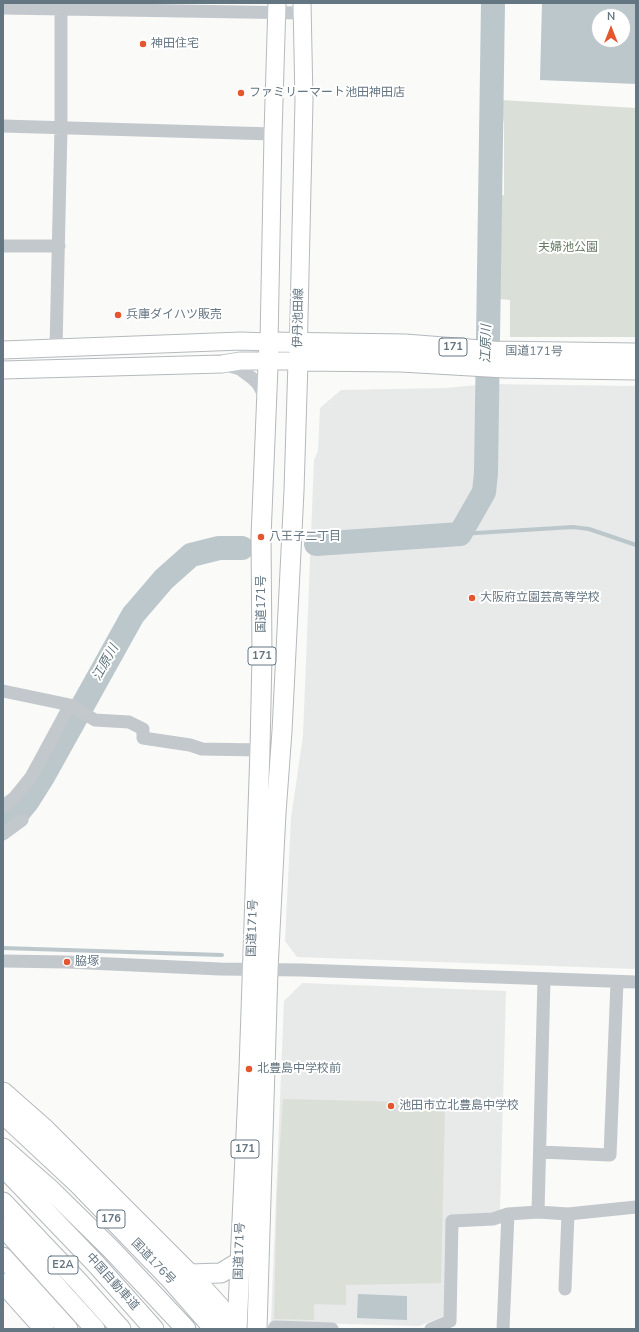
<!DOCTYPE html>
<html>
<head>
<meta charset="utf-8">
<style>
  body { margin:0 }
  #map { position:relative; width:639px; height:1332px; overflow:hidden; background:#fafaf8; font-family:"Nunito Sans",sans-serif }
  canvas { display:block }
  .frame { position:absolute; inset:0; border:4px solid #657683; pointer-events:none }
  .north { position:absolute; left:591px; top:8px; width:40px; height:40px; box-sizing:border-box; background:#fff; border:1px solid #c1c8cd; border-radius:50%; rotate:0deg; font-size:11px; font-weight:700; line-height:16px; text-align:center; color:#657683 }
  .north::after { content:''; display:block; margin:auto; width:14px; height:18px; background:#e4572e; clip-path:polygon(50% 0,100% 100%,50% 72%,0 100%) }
</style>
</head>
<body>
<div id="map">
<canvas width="639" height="1332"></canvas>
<div class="frame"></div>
<div class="north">N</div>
</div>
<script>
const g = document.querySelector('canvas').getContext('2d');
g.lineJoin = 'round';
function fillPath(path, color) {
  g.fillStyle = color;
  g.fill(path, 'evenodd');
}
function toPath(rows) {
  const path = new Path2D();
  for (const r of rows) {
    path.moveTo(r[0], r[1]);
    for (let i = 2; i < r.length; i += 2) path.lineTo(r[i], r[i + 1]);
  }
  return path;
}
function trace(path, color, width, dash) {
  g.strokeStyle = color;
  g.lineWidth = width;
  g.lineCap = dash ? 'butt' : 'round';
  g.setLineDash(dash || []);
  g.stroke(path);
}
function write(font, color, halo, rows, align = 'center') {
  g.font = font + ' "Nunito Sans","Noto Sans JP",sans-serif';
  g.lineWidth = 4;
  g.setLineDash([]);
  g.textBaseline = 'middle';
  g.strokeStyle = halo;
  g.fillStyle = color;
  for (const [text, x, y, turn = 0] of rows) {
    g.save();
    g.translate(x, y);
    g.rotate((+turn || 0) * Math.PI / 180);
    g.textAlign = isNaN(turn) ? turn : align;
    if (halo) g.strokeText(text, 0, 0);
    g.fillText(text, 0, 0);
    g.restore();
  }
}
const built = toPath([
  [489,384,636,386,636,969,297,957,285,941,291,818,303,736,314,460,318,451,320,408,341,390,445,388],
  [302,983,506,991,500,1212,494,1215,447,1218,444,1316,419,1326,271,1322,284,1001]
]);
const green = toPath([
  [501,100,636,108,636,337,510,337,510,300,499,299,500,196,504,195,504,123,501,107],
  [283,1099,445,1103,441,1283,346,1285,346,1305,314,1304,314,1320,274,1319,277,1189]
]);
const water = toPath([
  [542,3,636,3,636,84,540,80],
  [599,16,623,16,623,40,599,40],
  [358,1294,407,1296,407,1320,357,1318]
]);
const stream = toPath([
  [460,534,573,527,589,529,636,545],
  [3,948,222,955]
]);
const river = toPath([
  [316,544,460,534,484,492,486,473,493,3],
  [3,822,18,813,27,802,44,775,133,615,164,579,191,555,219,548,242,548]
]);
const minor = toPath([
  [3,8,302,13],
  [3,126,273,134],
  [3,246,59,246],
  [56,348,61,128,61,3],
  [223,364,240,369,252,378,258,384,264,395,265,400],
  [3,691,70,705,95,720,129,722,143,729,143,738,190,745,202,749,260,750],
  [3,806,14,798,31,777,70,705],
  [3,834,22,820],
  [3,961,67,962,220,969,301,970,636,982],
  [540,1152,610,1155,617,982],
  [538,1212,544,979],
  [565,1289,568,1214],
  [274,1329,275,1327,332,1329],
  [431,1329,450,1321,452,1221,493,1219,508,1214,538,1212,568,1214,636,1207],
  [503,1329,508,1214]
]);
const major = toPath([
  [3,350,241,341,269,342,273,134,277,3],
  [3,370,222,364,240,361,298,361,304,100,302,3]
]);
const highway = toPath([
  [3,1092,45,1129,190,1274,220,1307,236,1329],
  [3,1114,76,1182,171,1280,214,1329],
  [3,1148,51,1190,111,1249,186,1329],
  [3,1167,96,1264,154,1329],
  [3,1202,78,1281,121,1329],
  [3,1227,95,1329],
  [3,1257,68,1329],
  [190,1274,221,1273,239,1262],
  [3,1283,44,1329],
  [237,1329,249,1069,260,750,262,655,261,537,269,342,405,344,494,351,636,353],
  [257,1329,268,970,276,813,282,731,294,491,298,361,401,362,505,368,636,370]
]);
const markers = [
  [143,44,4,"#e4572e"],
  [241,93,4,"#e4572e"],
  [118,315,4,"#e4572e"],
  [261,537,4,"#e4572e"],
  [472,598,4,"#e4572e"],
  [67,962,4,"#e4572e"],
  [249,1069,4,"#e4572e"],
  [391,1106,4,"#e4572e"]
];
const shields = [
  [453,347,28],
  [262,656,28],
  [245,1149,28],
  [111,1219,28],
  [63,1265,30]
];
const shieldNames = [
  ["171",453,347],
  ["171",262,656],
  ["171",245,1149],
  ["176",111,1219],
  ["E2A",63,1265]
];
const poiNames = [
  ["神田住宅",151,44],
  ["ファミリーマート池田神田店",249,93],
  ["兵庫ダイハツ販売",126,315],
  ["八王子二丁目",269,537],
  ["大阪府立園芸高等学校",480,598],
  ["脇塚",75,962],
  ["北豊島中学校前",257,1069],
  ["池田市立北豊島中学校",399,1106]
];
const parkNames = [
  ["夫婦池公園",568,248]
];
const streetNames = [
  ["伊丹池田線",299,318,-89],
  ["国道171号",534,352,1],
  ["国道171号",262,604,-90],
  ["国道171号",253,928,-88],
  ["国道171号",240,1251,-88],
  ["国道176号",153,1262,46],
  ["中国自動車道",112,1282,48]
];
const waterNames = [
  ["江原川",487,344,-89],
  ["江原川",106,663,-61]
];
fillPath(built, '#e8e9e9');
fillPath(green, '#dadfd7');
fillPath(water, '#bbc7cb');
trace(stream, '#bbc7cb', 4);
trace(river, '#bbc7cb', 24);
trace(major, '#b5babe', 19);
trace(highway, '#b4b9bd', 21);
trace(minor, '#c3c8cc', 13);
trace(major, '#fff', 17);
trace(highway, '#fff', 19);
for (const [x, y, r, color] of markers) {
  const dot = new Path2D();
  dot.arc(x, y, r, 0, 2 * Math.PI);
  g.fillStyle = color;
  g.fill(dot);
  trace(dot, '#fff', 1.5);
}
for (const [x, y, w] of shields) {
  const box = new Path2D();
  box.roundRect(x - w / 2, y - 9, w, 18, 3);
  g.fillStyle = '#fff';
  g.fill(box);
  trace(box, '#657683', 1);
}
write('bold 11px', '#657683', null, shieldNames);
write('12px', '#657683', '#fff', poiNames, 'left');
write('12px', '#687a64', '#fff', parkNames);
write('12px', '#657683', '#fff', streetNames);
write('italic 13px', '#60757c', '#fff', waterNames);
</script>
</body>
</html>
